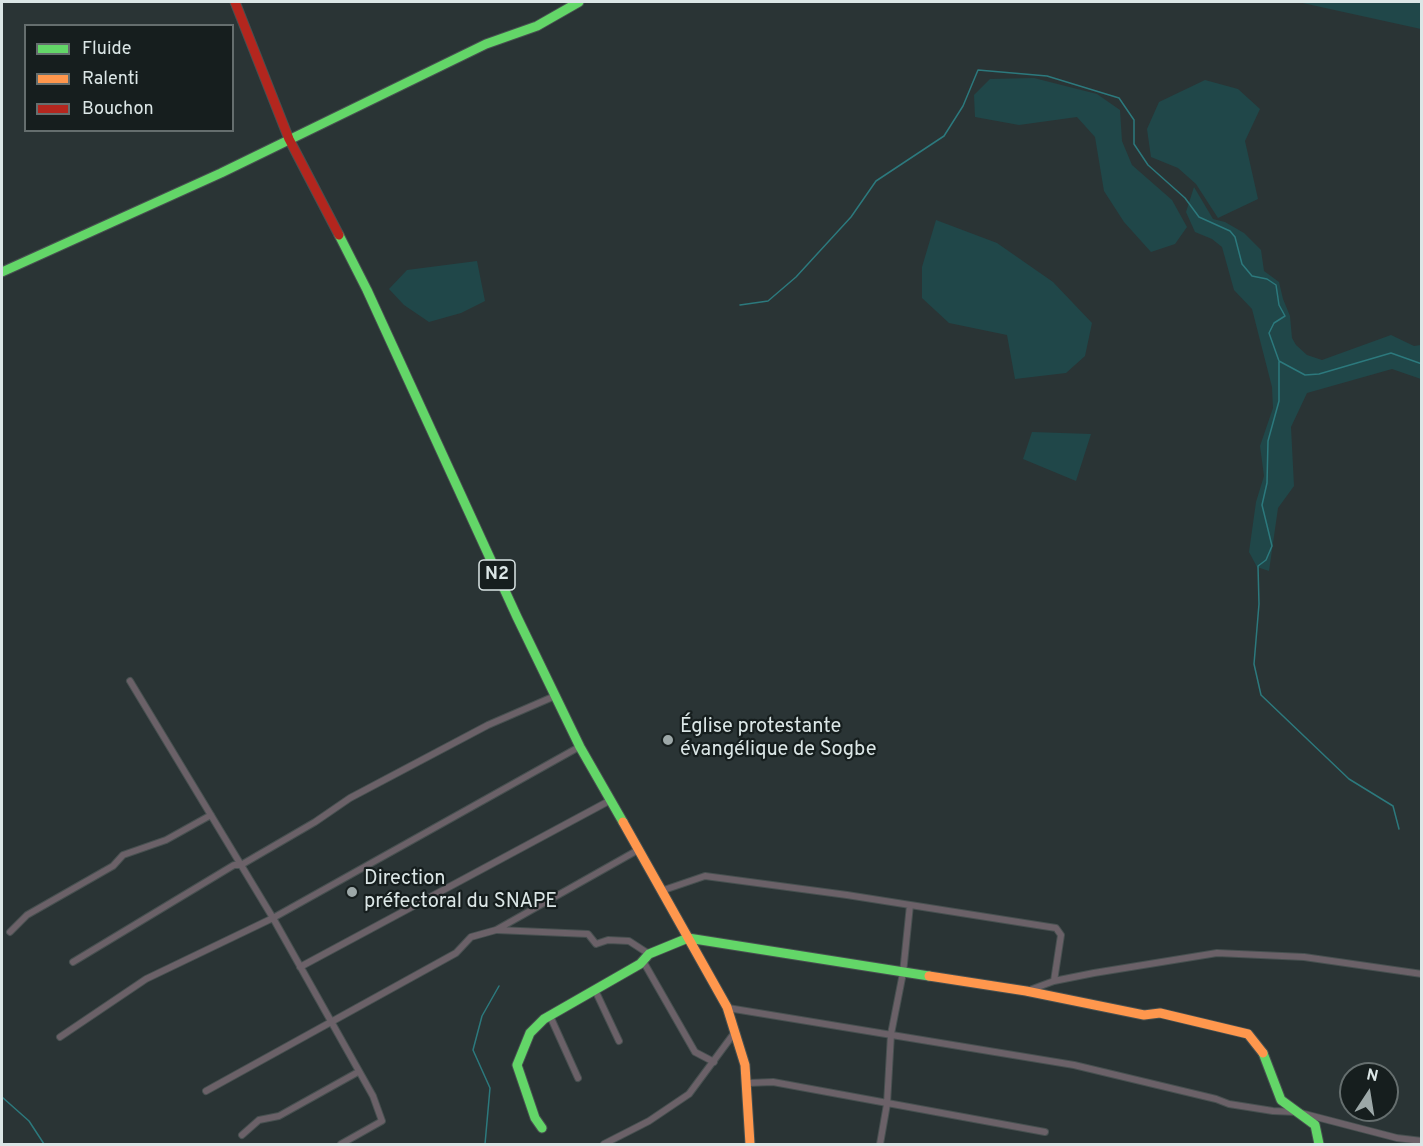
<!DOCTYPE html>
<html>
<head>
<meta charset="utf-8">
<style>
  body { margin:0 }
  #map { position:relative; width:1423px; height:1146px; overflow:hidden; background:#2a3435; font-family:Overpass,sans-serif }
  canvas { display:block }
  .frame { position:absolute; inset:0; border:3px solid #dbe6e6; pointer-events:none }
  .legend { position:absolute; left:24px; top:24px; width:210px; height:108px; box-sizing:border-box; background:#161e1e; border:2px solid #656e6e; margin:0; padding:8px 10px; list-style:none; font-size:18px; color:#dbe6e6 }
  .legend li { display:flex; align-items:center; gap:12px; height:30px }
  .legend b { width:30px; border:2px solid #656e6e }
  .north { position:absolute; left:1339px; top:1062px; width:60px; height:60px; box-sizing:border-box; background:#161e1e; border:2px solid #656e6e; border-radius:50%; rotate:12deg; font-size:16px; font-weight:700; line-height:24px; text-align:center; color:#dbe6e6 }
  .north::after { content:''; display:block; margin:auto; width:21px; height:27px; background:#9da8a8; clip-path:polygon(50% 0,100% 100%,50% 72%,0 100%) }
</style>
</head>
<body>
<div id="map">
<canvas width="1423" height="1146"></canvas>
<div class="frame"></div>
<ul class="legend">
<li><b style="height:8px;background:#63d668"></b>Fluide</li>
<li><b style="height:8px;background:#ff974d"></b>Ralenti</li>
<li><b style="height:8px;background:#b3261e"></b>Bouchon</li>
</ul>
<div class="north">N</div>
</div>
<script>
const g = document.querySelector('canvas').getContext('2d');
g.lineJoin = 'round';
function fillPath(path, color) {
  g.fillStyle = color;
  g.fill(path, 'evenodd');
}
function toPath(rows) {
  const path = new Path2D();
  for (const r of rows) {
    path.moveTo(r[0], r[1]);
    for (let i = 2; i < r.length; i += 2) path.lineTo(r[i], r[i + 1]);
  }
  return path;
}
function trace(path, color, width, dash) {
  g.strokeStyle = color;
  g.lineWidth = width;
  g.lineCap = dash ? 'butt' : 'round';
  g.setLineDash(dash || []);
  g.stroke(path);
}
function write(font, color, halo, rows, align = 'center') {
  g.font = font + ' Overpass,sans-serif';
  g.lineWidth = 4.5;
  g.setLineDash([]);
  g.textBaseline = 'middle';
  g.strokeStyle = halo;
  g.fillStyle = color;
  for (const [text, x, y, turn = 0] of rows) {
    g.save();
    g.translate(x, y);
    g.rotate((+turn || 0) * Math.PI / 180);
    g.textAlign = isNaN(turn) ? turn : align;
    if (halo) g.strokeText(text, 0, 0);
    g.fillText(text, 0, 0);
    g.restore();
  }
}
const green = toPath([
  [1298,2,1421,2,1421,29],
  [1034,78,1097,94,1120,110,1122,141,1132,165,1172,200,1187,227,1175,244,1151,252,1124,222,1104,191,1095,137,1077,117,1019,125,975,117,974,95,990,79],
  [1205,80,1238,89,1260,109,1245,141,1258,199,1218,218,1196,184,1178,168,1151,157,1147,129,1159,102],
  [1194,187,1213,219,1225,222,1244,233,1261,250,1264,271,1279,282,1283,299,1290,316,1292,338,1296,345,1307,355,1322,360,1391,335,1414,346,1421,345,1421,379,1392,369,1307,393,1291,427,1294,486,1278,508,1269,571,1257,567,1249,552,1256,502,1264,476,1260,446,1273,408,1272,387,1252,309,1234,290,1222,247,1212,239,1195,232,1186,212],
  [936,220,997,243,1053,282,1092,323,1085,356,1066,373,1015,379,1007,335,949,323,922,298,922,267],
  [477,261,485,301,461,313,429,322,404,305,389,289,407,270],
  [1032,432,1091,434,1076,481,1023,459]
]);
const stream = toPath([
  [740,305,768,301,796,277,851,217,876,181,944,136,963,106,978,70,1047,76,1119,98,1134,120,1134,144,1148,165,1185,198,1199,217,1230,231,1235,237,1242,264,1252,276,1267,279,1276,285,1279,305,1285,316,1274,323,1269,333,1279,361,1305,375,1319,374,1391,353,1422,364],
  [1279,362,1279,401,1268,441,1267,483,1262,505,1272,546,1266,560,1258,566,1259,604,1254,664,1261,695,1349,779,1393,806,1399,829],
  [2,1097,29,1121,44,1144],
  [485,1144,490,1088,473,1050,482,1016,499,986]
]);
const street = toPath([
  [130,681,273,918,373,1096,382,1121,341,1144],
  [661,891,705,876,847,895,1056,928,1061,935,1054,981],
  [497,930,588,934,596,944,608,940,629,941,649,954],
  [10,932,27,915,113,866,123,855,166,840,211,815],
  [643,961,695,1052,714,1062],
  [73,962,234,865,241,865,315,822,350,798,488,725,555,696],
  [300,967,609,801],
  [595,990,619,1041],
  [1027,991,1054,981,1094,973,1217,953,1304,957,1422,974],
  [728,1008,1074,1065,1216,1099,1229,1104,1273,1111,1297,1112,1397,1138,1422,1141],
  [550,1016,578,1078],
  [60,1037,146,979,273,918,579,747],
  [748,1083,773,1082,1045,1132],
  [206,1091,456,953,471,937,496,930,638,850],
  [242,1135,259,1120,279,1116,358,1072],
  [604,1144,649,1121,689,1094,735,1032],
  [880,1144,887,1104,891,1034,903,973,910,905]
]);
const fast = toPath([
  [339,235,367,290,517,617,580,747,623,822],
  [2,272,221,173,486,44,537,26,579,2],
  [1263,1053,1281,1100,1315,1125,1319,1144],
  [542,1128,535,1118,517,1065,530,1033,544,1019,640,964,649,954,688,938,929,976]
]);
const slow = toPath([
  [623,822,727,1007,745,1065,750,1144],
  [929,976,1026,991,1144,1015,1160,1013,1248,1034,1263,1053]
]);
const jam = toPath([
  [235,2,289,139,339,235]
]);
const markers = [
  [668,740,6,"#9da8a8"],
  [352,892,6,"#9da8a8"]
];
const shields = [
  [497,575,36]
];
const shieldNames = [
  ["N2",497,575]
];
const poiNames = [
  ["Église protestante",680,728],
  ["évangélique de Sogbe",680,751],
  ["Direction",364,880],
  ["préfectoral du SNAPE",364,903]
];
fillPath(green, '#204749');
trace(stream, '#2c797d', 1.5);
trace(street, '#475050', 8);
trace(fast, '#475050', 11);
trace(slow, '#475050', 11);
trace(jam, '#475050', 11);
trace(street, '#6b6168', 6);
trace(fast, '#63d668', 9);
trace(slow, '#ff974d', 9);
trace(jam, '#b3261e', 9);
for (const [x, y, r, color] of markers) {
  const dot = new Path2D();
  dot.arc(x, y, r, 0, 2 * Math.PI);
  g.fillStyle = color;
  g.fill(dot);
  trace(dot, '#161e1e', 2);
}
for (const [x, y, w] of shields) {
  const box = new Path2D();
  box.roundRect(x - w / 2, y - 15, w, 30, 4.5);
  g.fillStyle = '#161e1e';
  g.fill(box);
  trace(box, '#dbe6e6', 1.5);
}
write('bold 18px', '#dbe6e6', null, shieldNames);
write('20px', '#dbe6e6', '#161e1e', poiNames, 'left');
</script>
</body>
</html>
